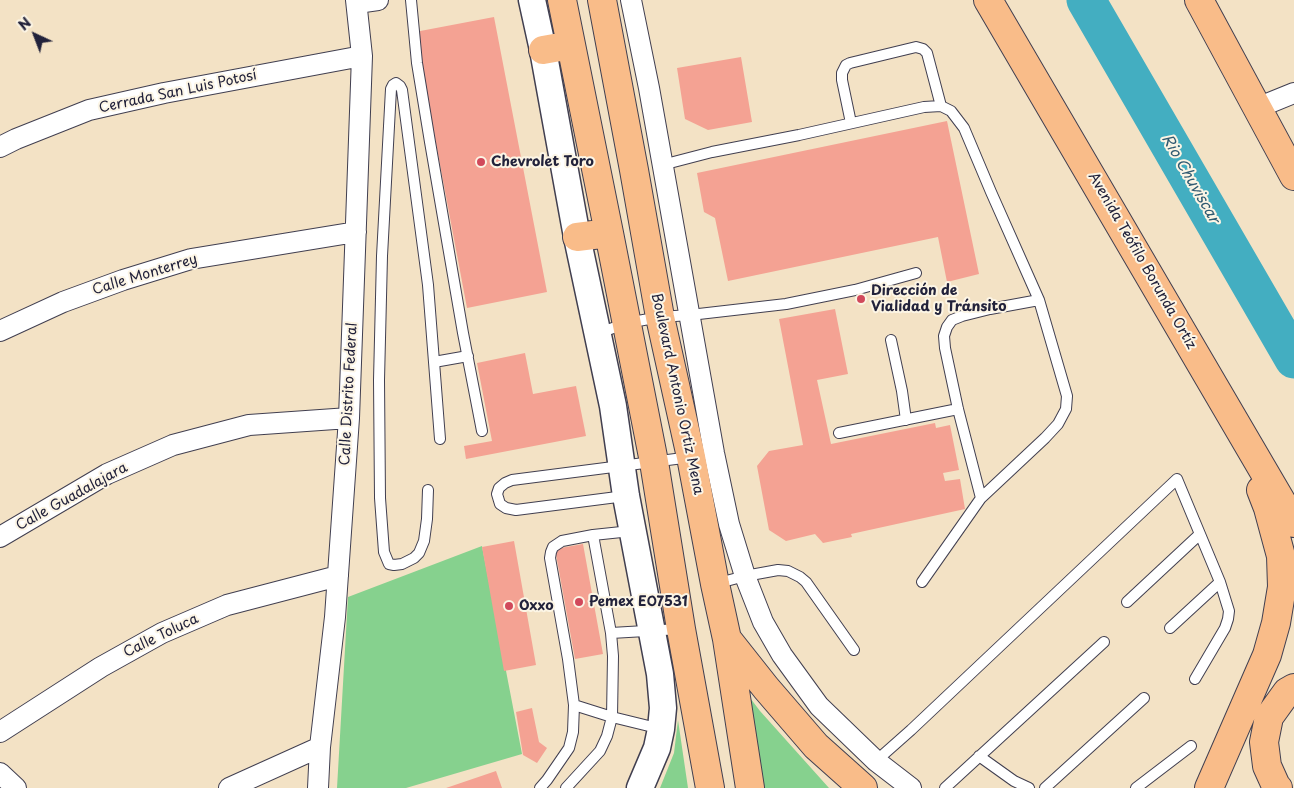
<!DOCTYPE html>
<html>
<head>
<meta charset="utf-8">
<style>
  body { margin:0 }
  #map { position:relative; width:1294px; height:788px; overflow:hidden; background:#f3e2c5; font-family:"Playpen Sans",sans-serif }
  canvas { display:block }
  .north { position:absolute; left:10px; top:10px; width:50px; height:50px; -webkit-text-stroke:4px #fcf5e5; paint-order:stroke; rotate:317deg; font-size:14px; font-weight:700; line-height:20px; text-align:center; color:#22223b }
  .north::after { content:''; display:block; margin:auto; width:18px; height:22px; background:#22223b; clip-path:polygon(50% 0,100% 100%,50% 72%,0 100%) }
</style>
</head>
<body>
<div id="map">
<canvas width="1294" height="788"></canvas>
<div class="north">N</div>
</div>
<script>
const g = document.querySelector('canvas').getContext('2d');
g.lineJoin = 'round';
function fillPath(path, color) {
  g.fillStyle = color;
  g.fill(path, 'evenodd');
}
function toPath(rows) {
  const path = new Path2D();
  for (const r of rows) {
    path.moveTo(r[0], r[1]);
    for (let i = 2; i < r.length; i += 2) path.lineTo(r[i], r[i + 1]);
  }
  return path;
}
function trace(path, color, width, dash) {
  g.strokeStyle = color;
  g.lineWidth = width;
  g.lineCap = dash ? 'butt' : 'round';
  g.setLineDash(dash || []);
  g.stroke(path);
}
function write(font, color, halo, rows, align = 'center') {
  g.font = font + ' "Playpen Sans",sans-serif';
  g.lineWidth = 4;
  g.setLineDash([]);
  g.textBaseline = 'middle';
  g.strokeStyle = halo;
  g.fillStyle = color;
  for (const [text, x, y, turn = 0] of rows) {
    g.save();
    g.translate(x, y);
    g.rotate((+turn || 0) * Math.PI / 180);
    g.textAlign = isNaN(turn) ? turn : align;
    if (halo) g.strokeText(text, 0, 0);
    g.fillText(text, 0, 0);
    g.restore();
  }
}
const green = toPath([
  [482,546,522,754,406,788,337,788,348,597],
  [738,682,760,711,829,788,758,788],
  [678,720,688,788,660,788,674,753]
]);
const river = toPath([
  [1086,0,1294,359]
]);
const building = toPath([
  [494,17,547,292,467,308,415,32],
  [741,57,752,122,708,130,685,119,677,68],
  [947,121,979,274,947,282,938,237,728,281,715,218,704,212,697,173],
  [835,309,848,374,817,380,831,444,935,423,936,428,950,425,959,470,943,473,945,481,960,479,965,509,851,534,852,537,823,543,815,534,786,541,769,530,757,466,769,451,803,445,779,319],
  [525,353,533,394,576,386,586,436,466,459,464,446,492,441,477,363],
  [514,541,536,665,504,671,482,547],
  [583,544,603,654,575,659,555,549],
  [532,708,539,742,547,748,537,763,523,755,516,712],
  [496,771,502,788,446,788]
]);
const service = toPath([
  [411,0,417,63,430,142,463,333,482,431],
  [851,123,842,80,842,73,846,65,850,63,916,47,923,49,927,53,941,106],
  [662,165,712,152,799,135,924,107,941,106,951,111,964,128,991,192,1039,300,1067,396,1066,409,1058,424,1045,438,981,498,922,582],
  [599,333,627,323,660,317,690,315,786,304,855,290,916,273],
  [891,340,902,391,906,420],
  [434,362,468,356],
  [839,433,958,409],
  [428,490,427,519,424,541,419,553,414,558,402,564,394,565,389,564,384,552,380,498,379,380,382,256,391,89,393,85,396,83,400,86,402,90,428,285,440,439],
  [625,496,516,510,506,508,500,504,497,494,499,488,505,483,512,480,691,457],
  [981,498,958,409,945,348,944,336,947,327,952,320,962,316,990,309,1039,300],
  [715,584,745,576,778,570,788,571,800,577,806,582,854,650],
  [1127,602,1200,534],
  [611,633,680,629],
  [1195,679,1225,628,1228,619,1229,611,1220,582],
  [574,705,612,717,661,729],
  [979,756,1014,781,1029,788],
  [876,761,911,730,1177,479,1220,582,1170,628],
  [540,788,547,780,569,748,573,732,574,705,568,659,550,558,551,552,553,547,562,541,593,535,631,531],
  [566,788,600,751,607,736,612,717,613,656,611,633,593,535],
  [945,788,1104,642],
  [1045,788,1144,698],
  [1136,788,1191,746]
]);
const minor = toPath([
  [631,0,649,88,714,453,729,524,745,576,763,622,782,655,819,706,876,761,911,788],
  [357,3,378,0],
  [1257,108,1294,93],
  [0,147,16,139,89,110,164,93,362,56],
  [0,331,63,302,123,280,191,259,356,232],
  [0,537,107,474,173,445,249,425,349,418],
  [0,732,101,667,162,633,227,605,338,576],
  [0,773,16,788],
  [229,788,320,747],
  [318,788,320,747,335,617,349,418,362,56,356,0]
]);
const tertiary = toPath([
  [532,0,543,50,577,237,613,406,626,496,660,674,663,708,661,729,657,748,640,788]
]);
const primary = toPath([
  [562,0,609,233,654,462,681,629,710,788],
  [602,0,634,170,660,317,691,457,715,584,727,639,750,788],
  [988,0,1294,523],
  [1199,0,1294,176],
  [543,50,571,45],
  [577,237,609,233],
  [728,640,766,688,816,746,863,788],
  [1209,788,1267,655,1276,623,1282,587,1281,556,1268,508,1261,490],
  [1278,788,1276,786,1267,766,1264,742,1269,717,1287,692,1294,688]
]);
const markers = [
  [481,162,5,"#d1495b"],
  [861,299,5,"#d1495b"],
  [579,602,5,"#d1495b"],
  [509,606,5,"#d1495b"]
];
const streetNames = [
  ["Cerrada San Luis Potosí",178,92,-12],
  ["Avenida Teófilo Borunda Ortíz",1142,261,60],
  ["Calle Monterrey",145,275,-17],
  ["Calle Distrito Federal",349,394,-87],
  ["Boulevard Antonio Ortiz Mena",677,394,78],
  ["Calle Guadalajara",72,497,-29],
  ["Calle Toluca",161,636,-26]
];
const poiNames = [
  ["Chevrolet Toro",491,162],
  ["Dirección de",871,291],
  ["Vialidad y Tránsito",871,307],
  ["Pemex E07531",589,602],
  ["Oxxo",519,606]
];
const waterNames = [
  ["Rio Chuviscar",1190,179,60]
];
fillPath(green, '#86d18e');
trace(river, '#43aec1', 39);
fillPath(building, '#f4a293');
trace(service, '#413f50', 12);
trace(minor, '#413f50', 22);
trace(tertiary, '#413f50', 29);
trace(primary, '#413f50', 30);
trace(service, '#fff', 10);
trace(minor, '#fff', 20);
trace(tertiary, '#fff', 26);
trace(primary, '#f9bc89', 28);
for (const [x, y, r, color] of markers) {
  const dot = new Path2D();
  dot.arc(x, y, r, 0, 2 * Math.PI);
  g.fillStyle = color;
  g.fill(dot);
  trace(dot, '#fcf5e5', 2);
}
write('14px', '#22223b', '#fcf5e5', streetNames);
write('bold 14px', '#22223b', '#fcf5e5', poiNames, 'left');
write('italic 15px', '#2f5a71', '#fcf5e5', waterNames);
</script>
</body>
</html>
